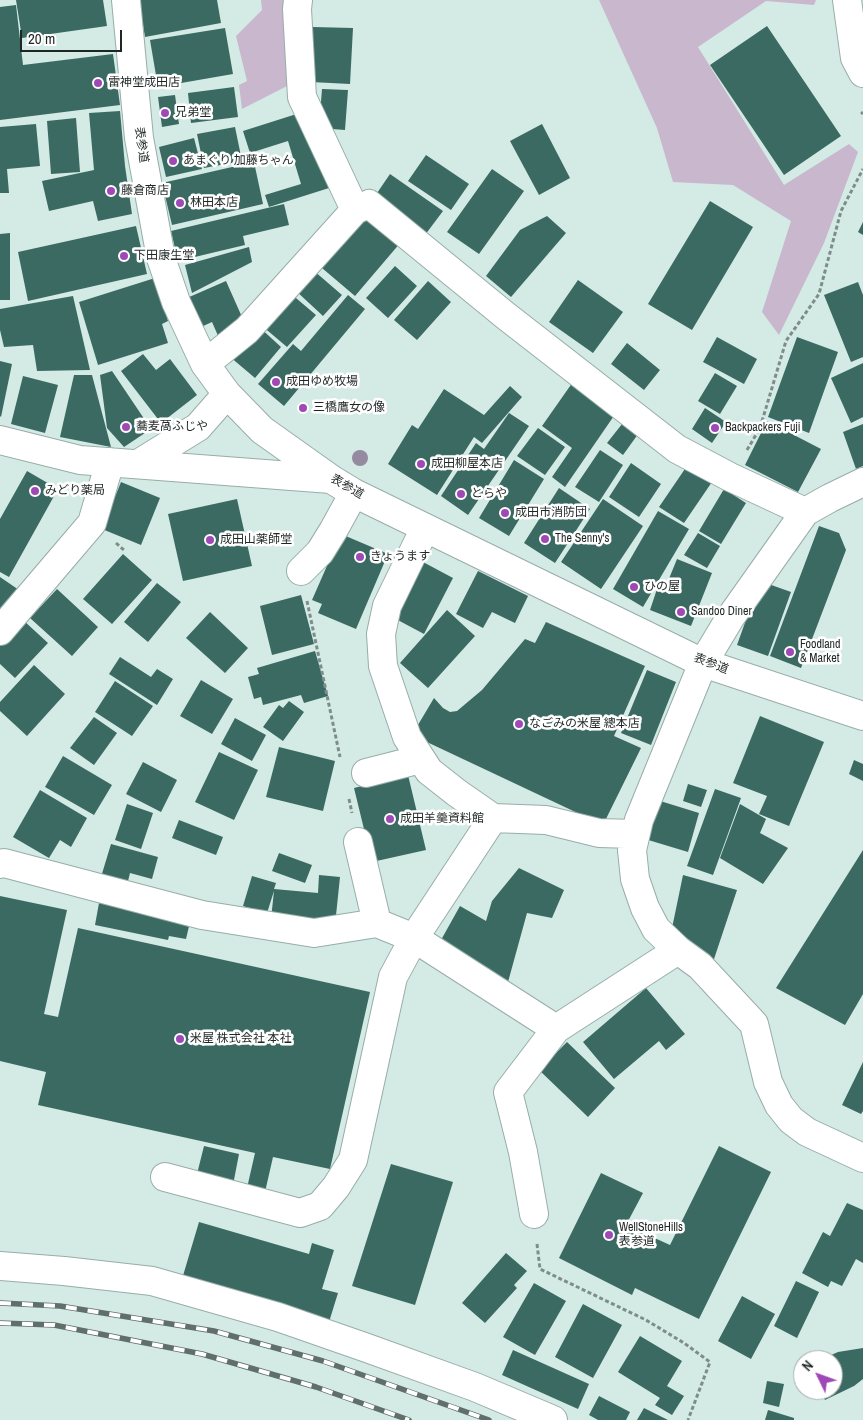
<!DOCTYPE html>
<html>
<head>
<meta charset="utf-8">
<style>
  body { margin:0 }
  #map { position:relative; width:863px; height:1420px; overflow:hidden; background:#d4eae5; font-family:"Archivo Narrow",sans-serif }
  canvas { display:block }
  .north { position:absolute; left:793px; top:1350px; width:50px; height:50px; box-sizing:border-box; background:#fff; border:1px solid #a5a9a8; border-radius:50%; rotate:312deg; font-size:14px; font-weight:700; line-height:20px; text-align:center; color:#1f2725 }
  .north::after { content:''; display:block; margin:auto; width:18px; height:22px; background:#9e49b6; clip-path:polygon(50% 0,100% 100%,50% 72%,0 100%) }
  .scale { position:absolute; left:20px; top:30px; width:102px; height:22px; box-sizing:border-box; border:2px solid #1f2725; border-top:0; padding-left:6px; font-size:15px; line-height:18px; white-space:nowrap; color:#1f2725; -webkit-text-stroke:4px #fff; paint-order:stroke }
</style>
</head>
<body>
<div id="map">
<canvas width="863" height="1420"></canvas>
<div class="north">N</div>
<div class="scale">20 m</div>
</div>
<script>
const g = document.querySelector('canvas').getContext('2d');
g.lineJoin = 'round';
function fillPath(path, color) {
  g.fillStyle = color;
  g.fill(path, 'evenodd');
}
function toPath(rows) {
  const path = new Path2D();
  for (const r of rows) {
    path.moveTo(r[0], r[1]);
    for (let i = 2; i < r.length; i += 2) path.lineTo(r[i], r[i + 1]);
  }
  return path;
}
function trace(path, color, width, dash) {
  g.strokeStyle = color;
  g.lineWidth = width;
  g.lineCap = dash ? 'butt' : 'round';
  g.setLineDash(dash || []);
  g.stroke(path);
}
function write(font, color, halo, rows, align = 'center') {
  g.font = font + ' "Archivo Narrow","Noto Sans JP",sans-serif';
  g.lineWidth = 5;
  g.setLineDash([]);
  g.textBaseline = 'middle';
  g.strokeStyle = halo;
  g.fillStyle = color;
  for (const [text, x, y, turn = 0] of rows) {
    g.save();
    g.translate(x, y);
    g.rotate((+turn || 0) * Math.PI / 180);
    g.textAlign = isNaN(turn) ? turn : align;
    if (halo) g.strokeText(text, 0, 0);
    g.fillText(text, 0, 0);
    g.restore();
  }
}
const green = toPath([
  [261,0,284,0,291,84,242,109,239,85,247,81,236,36,262,10],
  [599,0,816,0,814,5,766,1,698,47,784,185,849,144,858,152,824,243,779,335,762,312,791,221,733,185,673,182,657,128]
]);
const building = toPath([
  [16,0,103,0,107,26,22,38],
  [139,0,217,0,221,23,145,37],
  [16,5,23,65,113,54,120,105,0,120,0,7],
  [767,26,841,136,784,175,710,65],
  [313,27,353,28,350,84,311,82],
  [225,28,233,74,158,87,150,40],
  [234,87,238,117,191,123,188,93],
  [322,89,348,90,345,130,319,128],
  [175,95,179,124,162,127,158,97],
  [120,111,125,166,132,214,98,221,93,201,49,211,42,181,94,170,89,113],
  [306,111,329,188,269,207,265,195,301,184,288,141,250,153,243,131],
  [76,118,80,172,51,174,47,121],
  [36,124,40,166,7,169,9,193,0,193,0,127],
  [542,124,570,178,539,195,510,141],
  [235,127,242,161,204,168,197,134],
  [194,138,202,169,166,177,159,147],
  [426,155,469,184,451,210,408,181],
  [254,162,263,204,172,225,162,183],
  [492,169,524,191,479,254,447,232],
  [390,174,443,211,425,235,373,199],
  [710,201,753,227,692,330,648,304],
  [284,204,289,225,243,236,245,245,178,261,171,231],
  [369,214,401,242,355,296,322,268],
  [547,216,566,233,511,297,486,276,520,230],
  [863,222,863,235,858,232],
  [136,226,147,274,28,301,18,252],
  [10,233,10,300,0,300,0,234],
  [249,247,252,262,192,293,185,265],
  [395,266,417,286,388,318,366,298],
  [313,270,342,295,323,316,295,290],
  [155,278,168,321,162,324,168,343,98,365,79,302],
  [578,280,623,312,593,353,549,322],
  [226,281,246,326,219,338,212,322,201,327,187,298],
  [428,281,451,302,417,340,394,320],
  [858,282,863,295,863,357,851,362,824,295],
  [290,293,316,315,287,347,261,325],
  [348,295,365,309,284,406,258,384,293,344,301,351],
  [73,296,90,370,37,371,33,345,4,347,0,330,0,309],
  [257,325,281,347,255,378,229,356],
  [717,337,757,359,744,384,703,362],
  [797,337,838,352,809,433,768,417],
  [627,343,660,370,644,390,611,364],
  [143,354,156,370,170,359,197,395,161,423,121,371],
  [0,361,12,364,1,417,0,416],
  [863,363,863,417,851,423,831,378],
  [112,371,151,429,124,447,107,428,100,375],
  [715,373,737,386,720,414,698,401],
  [74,375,92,375,111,447,60,437],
  [23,376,58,385,45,433,11,424],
  [575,379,618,410,565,487,552,477,572,448,542,426],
  [510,386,522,397,482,443,474,437,437,495,388,464,412,425,418,429,444,389,484,415],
  [705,408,726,422,712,443,692,429],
  [509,413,529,426,468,515,441,496,476,443,484,449],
  [626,419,641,430,623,455,607,443],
  [767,421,821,449,798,492,745,465],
  [863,424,863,466,856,469,843,432],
  [538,428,565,447,545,475,517,456],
  [600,450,623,465,599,502,575,487],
  [514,460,544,479,509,536,479,518],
  [631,463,661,484,639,517,609,497],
  [689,463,714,479,684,523,659,507],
  [27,471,58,489,9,577,0,572,0,519],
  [121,482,160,498,141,545,102,529],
  [559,488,590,509,555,563,524,543],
  [724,489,746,503,721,544,699,531],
  [237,499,252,566,183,581,168,514],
  [603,499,643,526,601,589,561,562],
  [658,511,689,529,643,607,613,589],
  [819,526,839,533,846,550,801,668,770,656],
  [698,533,720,546,707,568,684,555],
  [341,534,388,554,356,629,318,613,322,604,312,600],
  [123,554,152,580,112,624,83,599],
  [677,559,712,573,691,626,650,610,657,589,664,591],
  [423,562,453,578,424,634,394,618],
  [478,571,528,596,515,623,492,612,483,628,456,614],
  [0,577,19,590,0,618],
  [760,581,791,592,768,656,737,645],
  [157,583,181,602,148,642,124,622],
  [57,589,98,627,72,656,30,618],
  [301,595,314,644,272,655,260,606],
  [447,610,475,636,428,688,400,663],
  [210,612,248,648,225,673,186,638],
  [23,620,48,643,15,678,0,664,0,646],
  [546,622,645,666,614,736,641,748,603,825,412,735,434,698,443,708,450,712,457,711,482,690,525,639,535,643],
  [315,651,328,696,304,703,301,695,263,705,261,697,254,699,248,677,259,674,257,668],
  [120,657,151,677,157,669,173,679,157,705,109,674],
  [34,665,65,694,27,736,0,711,0,702],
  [647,670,676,682,651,745,621,733],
  [201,680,233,699,212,734,180,716],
  [115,681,153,706,132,736,95,712],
  [289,701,304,712,283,741,263,727,279,705,283,708],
  [760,716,824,742,789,826,759,814,767,796,733,783],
  [94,717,117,733,94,765,70,748],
  [235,718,266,735,252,761,221,744],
  [279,747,335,761,323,811,266,797],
  [219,752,258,770,234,820,195,802],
  [63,756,112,785,94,815,45,787],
  [854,760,863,764,863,781,849,774],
  [143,762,177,780,161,812,126,794],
  [408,775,426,850,372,862,354,788],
  [688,784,707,790,701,807,683,801],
  [715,789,741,798,713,875,687,866],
  [40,790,87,818,71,847,60,840,49,858,13,837],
  [657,800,699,813,688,852,645,839],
  [127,804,153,813,141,849,115,840],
  [740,804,766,819,760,833,788,848,763,884,720,858],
  [179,820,223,837,216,855,172,838],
  [111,844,158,857,152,879,130,873,127,885,101,877],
  [863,850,863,994,845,1025,776,988],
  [279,853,312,865,305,883,272,871],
  [519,868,564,890,552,918,527,913,508,982,441,940,460,906,486,921,492,901],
  [319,875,340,877,335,925,271,919,274,891,267,913,243,906,252,876,276,883,274,889,318,893],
  [683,875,737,890,712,965,671,933],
  [0,896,67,910,44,1014,58,1017,78,928,370,992,330,1169,273,1157,265,1192,247,1188,255,1153,38,1105,46,1072,0,1061],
  [99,903,190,922,186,939,169,936,168,940,95,925],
  [646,988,685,1034,666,1050,659,1041,614,1079,583,1042],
  [567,1042,615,1088,588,1117,539,1070],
  [863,1062,863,1111,861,1114,842,1105],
  [204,1146,239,1154,233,1185,196,1178],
  [719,1146,771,1172,699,1319,635,1288,632,1295,559,1258,601,1173,643,1193,626,1225,670,1245],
  [391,1164,453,1182,415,1305,352,1286],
  [847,1203,863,1210,863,1263,856,1259,842,1286,831,1281,828,1287,802,1273,823,1232,830,1236],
  [199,1222,309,1254,312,1243,334,1250,322,1289,338,1293,329,1322,182,1279],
  [506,1253,527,1271,514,1285,517,1288,485,1323,462,1303],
  [796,1281,819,1292,797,1338,774,1326],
  [534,1283,566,1301,535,1355,503,1337],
  [742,1296,775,1314,751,1359,718,1341],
  [583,1304,622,1325,593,1378,555,1357],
  [640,1336,682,1361,667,1386,684,1396,672,1415,655,1405,660,1398,618,1372],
  [863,1348,863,1379,854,1386,825,1400,820,1390,833,1390,833,1360,820,1360,838,1352],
  [513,1350,589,1384,578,1409,502,1375],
  [767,1381,784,1384,779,1407,763,1403],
  [599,1396,630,1412,626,1420,598,1420,589,1415],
  [644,1408,668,1420,637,1420],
  [768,1410,794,1418,794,1420,765,1420]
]);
const path = toPath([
  [863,112,862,113,863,114],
  [747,450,760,428,786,341,819,294,841,211,863,169],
  [116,543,125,551],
  [307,601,340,757],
  [349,799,352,813],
  [537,1244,540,1269,646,1320,684,1343,710,1362,688,1420]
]);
const minor = toPath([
  [126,0,139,138,161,258,176,302,205,364,227,394,262,430,331,479,354,493,703,663,863,716],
  [298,0,297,9,302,97,355,210],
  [847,0,855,58,863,73],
  [205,364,247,330,355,210,369,204,506,316,677,449,730,477,805,512],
  [0,440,80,460,331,479],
  [138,464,198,427,227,394],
  [863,482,830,498,805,512,730,618,703,663,639,820,632,850,635,879,645,908,656,929,678,950,700,966,754,1024,768,1082,779,1105,791,1120,807,1132,863,1158],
  [425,528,387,606,381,634,383,666,407,737,429,771,457,793,493,818,546,820,599,833,635,834],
  [301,571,320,552,333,531,354,493],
  [0,631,92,523,110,462],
  [366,773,421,759],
  [358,842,377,923],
  [0,864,4,863,202,915,314,933,377,923,414,938,556,1029],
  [165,1177,300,1213,320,1206,336,1187,353,1160,393,977,414,938,493,818],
  [534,1214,523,1152,508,1092,556,1029,678,950],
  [0,1266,64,1271,152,1281,278,1317,367,1348,475,1387,553,1420]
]);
const rail = toPath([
  [0,1303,60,1306,214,1331,323,1361,489,1420],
  [0,1323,54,1325,202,1354,316,1387,409,1420]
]);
const trees = [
  [360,458]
];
const markers = [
  [98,83,5,"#9e49b6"],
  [165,113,5,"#9e49b6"],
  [173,161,5,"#9e49b6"],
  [111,191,5,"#9e49b6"],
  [180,203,5,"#9e49b6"],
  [124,256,5,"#9e49b6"],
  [276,382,5,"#9e49b6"],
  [303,408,5,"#9e49b6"],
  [126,427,5,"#9e49b6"],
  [715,428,5,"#9e49b6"],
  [421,464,5,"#9e49b6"],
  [35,491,5,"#9e49b6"],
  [461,494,5,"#9e49b6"],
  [505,513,5,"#9e49b6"],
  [545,539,5,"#9e49b6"],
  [210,540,5,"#9e49b6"],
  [360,557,5,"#9e49b6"],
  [634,587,5,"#9e49b6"],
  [681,612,5,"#9e49b6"],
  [790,652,5,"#9e49b6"],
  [519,724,5,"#9e49b6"],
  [390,819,5,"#9e49b6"],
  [180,1039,5,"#9e49b6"],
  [609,1235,5,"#9e49b6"]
];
const poiNames = [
  ["雷神堂成田店",108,83],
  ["兄弟堂",175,113],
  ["あまぐり 加藤ちゃん",183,161],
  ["藤倉商店",121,191],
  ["林田本店",190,203],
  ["下田康生堂",134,256],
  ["成田ゆめ牧場",286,382],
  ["三橋鷹女の像",313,408],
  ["蕎麦萵ふじや",136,427],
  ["Backpackers Fuji",725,428],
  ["成田柳屋本店",431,464],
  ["みどり薬局",45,491],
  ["とらや",471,494],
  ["成田市消防団",515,513],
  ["The Senny's",555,539],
  ["成田山薬師堂",220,540],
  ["きょうます",370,557],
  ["ひの屋",644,587],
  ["Sandoo Diner",691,612],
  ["Foodland",800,645],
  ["& Market",800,659],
  ["なごみの米屋 總本店",529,724],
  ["成田羊羹資料館",400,819],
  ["米屋 株式会社 本社",190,1039],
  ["WellStoneHills",619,1228],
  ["表参道",619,1242]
];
const streetNames = [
  ["表参道",141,145,82],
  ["表参道",347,487,30],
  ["表参道",711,664,21]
];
fillPath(green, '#c8b7cd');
fillPath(building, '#3a6a62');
trace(minor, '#98ada9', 30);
trace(path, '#7e8d8a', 3, [4, 2.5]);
trace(minor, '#fff', 28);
trace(rail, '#616f6b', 5.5);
trace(rail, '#fff', 4, [11]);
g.fillStyle = '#948ba1';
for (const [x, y] of trees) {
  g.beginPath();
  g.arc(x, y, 8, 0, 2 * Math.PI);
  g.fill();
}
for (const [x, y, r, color] of markers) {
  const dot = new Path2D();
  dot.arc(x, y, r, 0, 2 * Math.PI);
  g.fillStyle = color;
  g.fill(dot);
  trace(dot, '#fff', 2);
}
write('12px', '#1f2725', '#fff', poiNames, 'left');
write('12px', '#1f2725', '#fff', streetNames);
</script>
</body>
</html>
